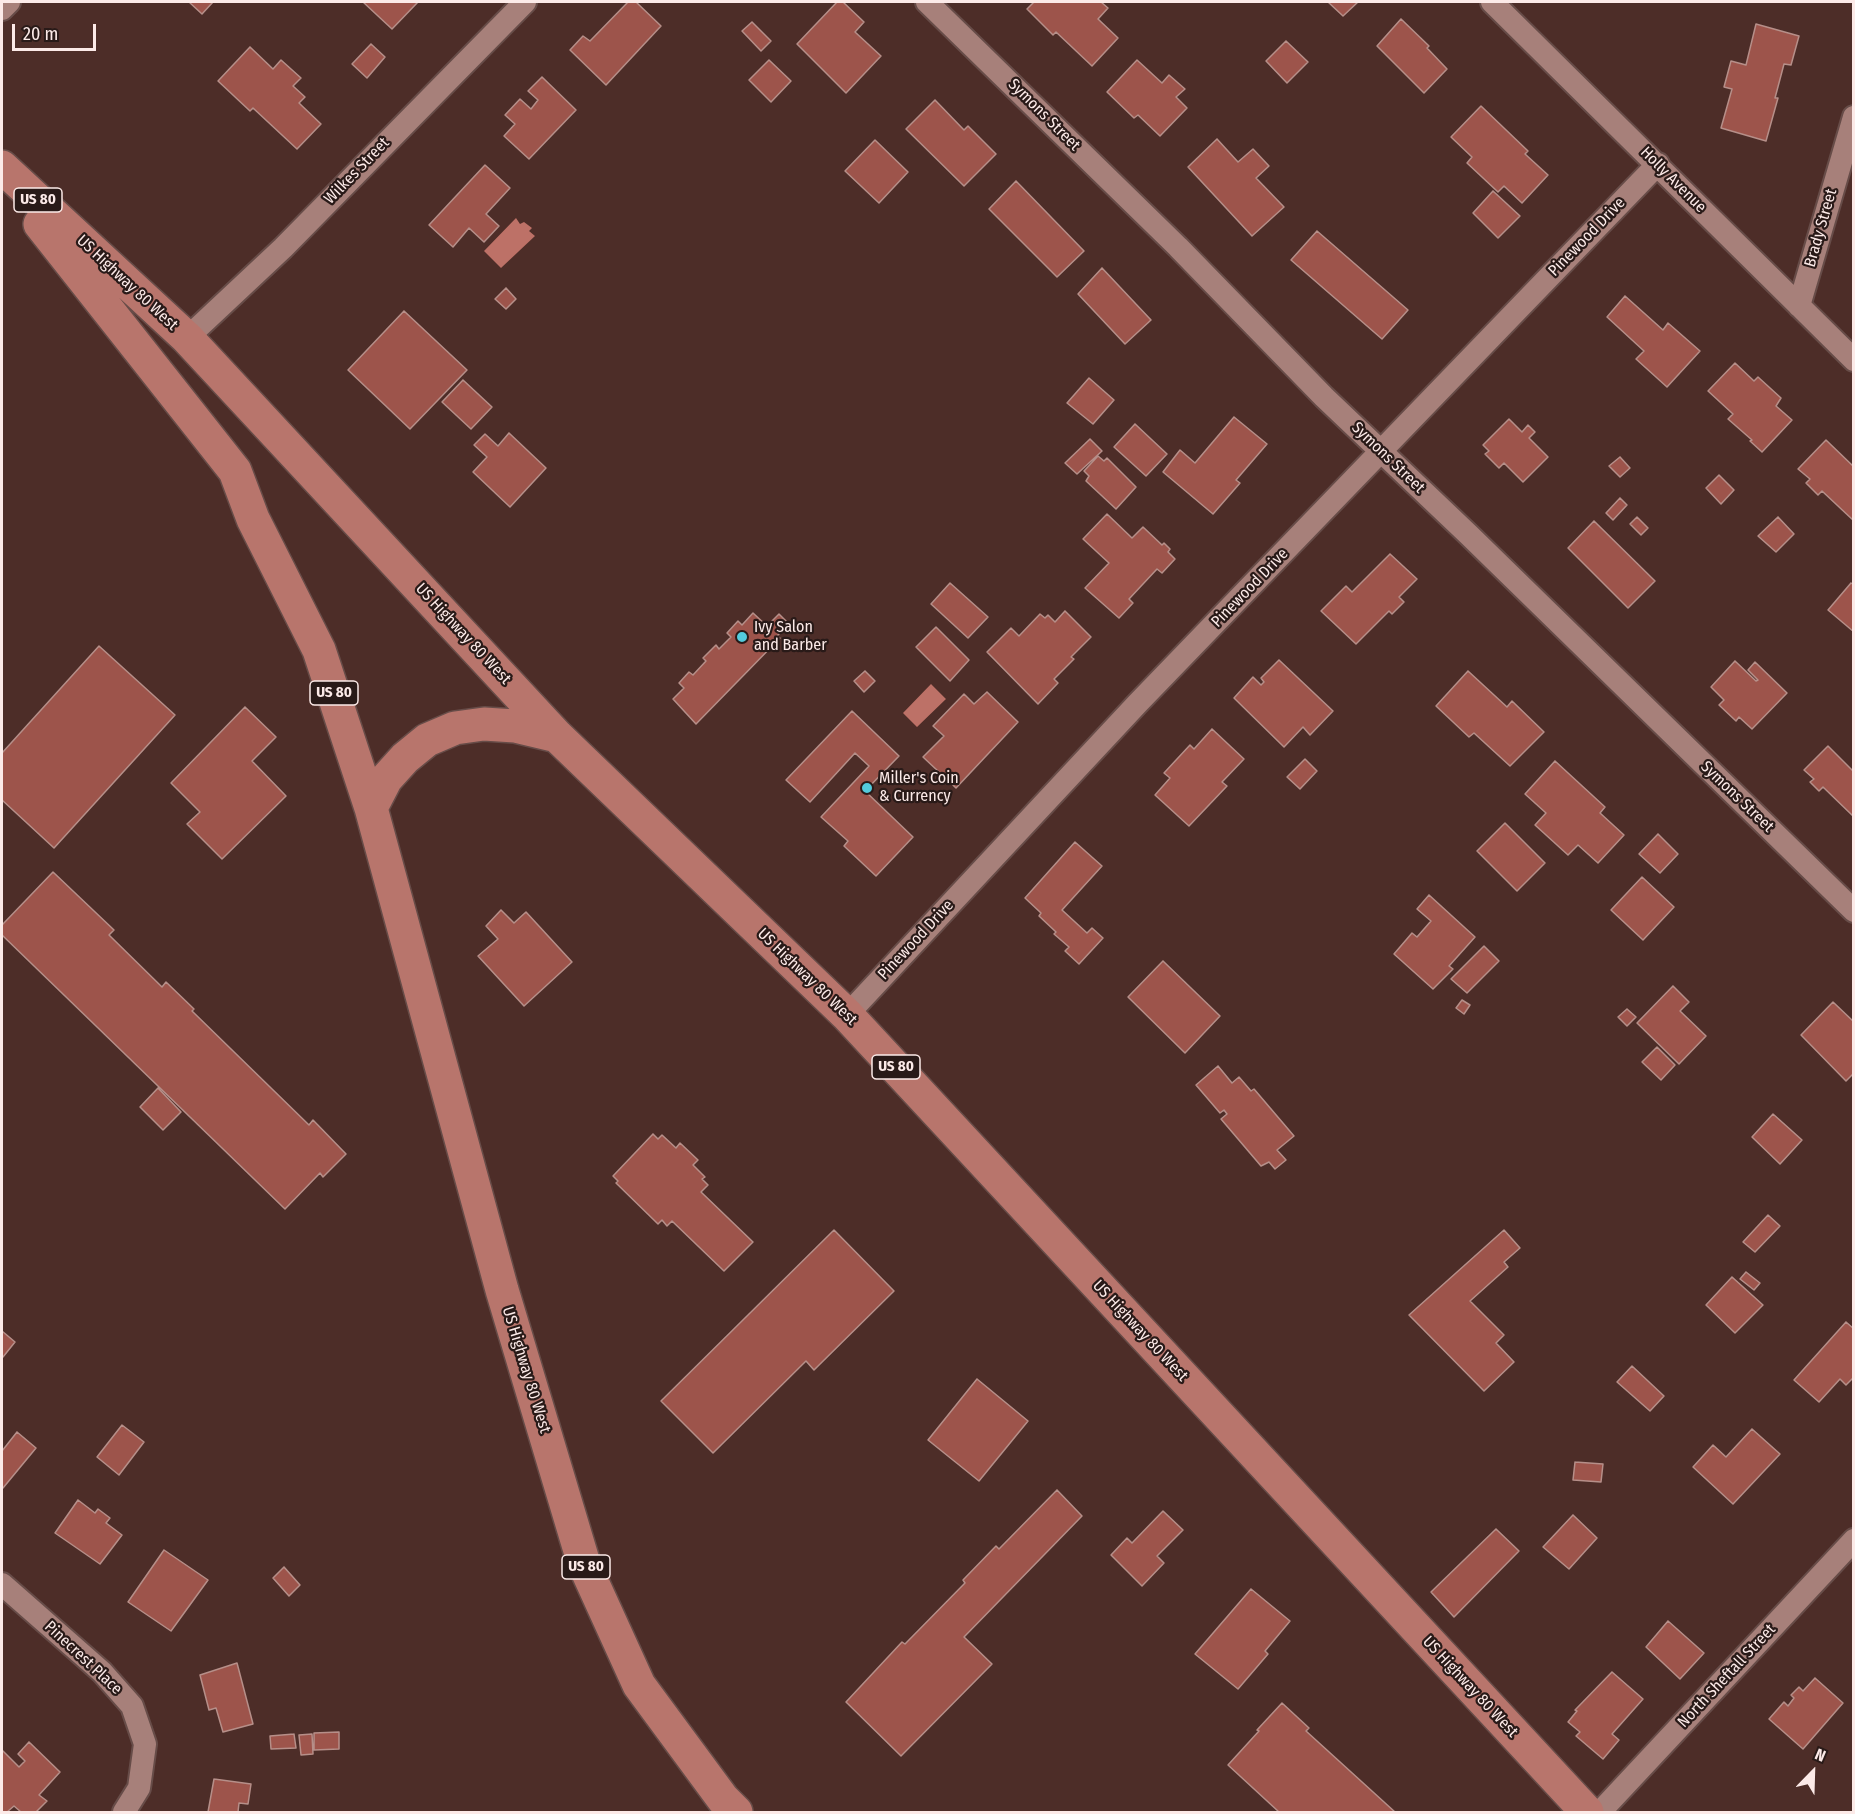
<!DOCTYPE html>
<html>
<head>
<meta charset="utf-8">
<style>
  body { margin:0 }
  #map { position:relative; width:1855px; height:1814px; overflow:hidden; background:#4d2d28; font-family:"Fira Sans Condensed",sans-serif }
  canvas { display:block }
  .frame { position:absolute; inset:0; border:3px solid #fceae8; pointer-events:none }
  .north { position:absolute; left:1783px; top:1742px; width:60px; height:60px; -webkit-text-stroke:4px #291a18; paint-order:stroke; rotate:23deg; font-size:16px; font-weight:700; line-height:24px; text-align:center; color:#fceae8 }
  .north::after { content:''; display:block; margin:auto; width:21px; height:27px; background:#fceae8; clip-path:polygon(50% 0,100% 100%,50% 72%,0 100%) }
  .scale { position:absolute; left:12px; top:24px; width:84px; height:27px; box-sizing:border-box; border:3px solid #fceae8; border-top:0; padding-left:8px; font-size:18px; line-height:21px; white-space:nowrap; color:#fceae8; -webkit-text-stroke:4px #291a18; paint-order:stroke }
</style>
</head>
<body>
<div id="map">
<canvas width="1855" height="1814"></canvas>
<div class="frame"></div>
<div class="north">N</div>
<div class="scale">20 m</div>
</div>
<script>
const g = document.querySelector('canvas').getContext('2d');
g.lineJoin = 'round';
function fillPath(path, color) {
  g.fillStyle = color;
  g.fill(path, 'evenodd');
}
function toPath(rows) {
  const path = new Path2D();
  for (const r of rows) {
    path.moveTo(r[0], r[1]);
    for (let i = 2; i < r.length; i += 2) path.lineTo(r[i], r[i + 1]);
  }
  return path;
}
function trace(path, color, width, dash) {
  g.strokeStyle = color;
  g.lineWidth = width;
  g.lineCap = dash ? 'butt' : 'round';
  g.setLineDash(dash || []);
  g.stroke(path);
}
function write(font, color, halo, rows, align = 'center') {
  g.font = font + ' "Fira Sans Condensed",sans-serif';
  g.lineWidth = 4.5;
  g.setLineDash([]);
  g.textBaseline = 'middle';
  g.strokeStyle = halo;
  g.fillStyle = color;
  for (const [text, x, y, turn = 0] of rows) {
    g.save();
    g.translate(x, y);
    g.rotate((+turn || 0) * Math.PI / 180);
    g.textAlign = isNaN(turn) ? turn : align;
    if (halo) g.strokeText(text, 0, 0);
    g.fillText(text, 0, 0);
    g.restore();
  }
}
const water = toPath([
  [516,218,520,224,524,222,532,228,529,231,535,236,501,268,484,251],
  [931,684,946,699,917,727,903,713]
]);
const building = toPath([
  [189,2,213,2,202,14,189,2],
  [363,2,418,2,392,29,363,2],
  [628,2,636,2,661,26,606,85,570,50,583,36,590,41,628,2],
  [837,2,843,2,864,22,855,32,881,56,846,93,797,44,837,2],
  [1034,2,1101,2,1108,8,1098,19,1118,38,1092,66,1056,32,1053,35,1027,9,1034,2],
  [1328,2,1358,2,1343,16,1328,2],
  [1401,19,1429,46,1427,48,1447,69,1424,93,1377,46,1401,19],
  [752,22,771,41,761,51,742,31,752,22],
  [1756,24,1799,36,1791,65,1784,64,1775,98,1778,98,1766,141,1721,128,1732,89,1724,87,1731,61,1746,65,1756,24],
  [1286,41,1308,62,1287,83,1266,61,1286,41],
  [371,44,385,57,367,78,352,64,371,44],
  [250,47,273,69,281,60,301,78,293,86,305,97,299,103,321,124,297,149,253,108,250,111,218,81,250,47],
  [769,60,791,81,771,102,749,80,769,60],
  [1137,60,1162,83,1169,75,1185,89,1176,97,1187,108,1160,136,1138,115,1134,118,1107,92,1137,60],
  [542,77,576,110,529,159,504,136,515,124,505,115,520,99,531,109,538,100,528,91,542,77],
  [935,100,964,130,968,126,996,154,964,186,906,129,935,100],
  [1481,106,1528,151,1525,154,1548,175,1522,203,1504,186,1498,192,1467,163,1472,157,1451,137,1481,106],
  [1217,139,1238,162,1253,149,1269,166,1256,178,1284,207,1252,236,1188,167,1217,139],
  [875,140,908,172,879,203,845,171,875,140],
  [485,165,510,188,486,214,499,226,484,242,469,228,453,247,429,225,485,165],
  [1016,181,1084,251,1057,277,989,209,1016,181],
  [1493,191,1520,216,1498,238,1473,213,1493,191],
  [1317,231,1408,310,1382,339,1291,260,1317,231],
  [1102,268,1151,320,1125,344,1078,294,1102,268],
  [506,288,516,299,506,309,495,299,506,288],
  [1625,296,1663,330,1668,323,1700,351,1667,387,1636,359,1644,351,1607,317,1625,296],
  [404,311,467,370,410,429,348,370,404,311],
  [1735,363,1754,381,1758,377,1781,398,1776,406,1792,420,1762,452,1750,441,1752,440,1728,419,1733,414,1708,391,1735,363],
  [1089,378,1114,400,1093,424,1067,403,1089,378],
  [463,380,492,407,471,429,442,402,463,380],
  [1234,417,1267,444,1236,480,1240,483,1213,514,1163,472,1180,450,1195,463,1234,417],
  [1509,419,1522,432,1528,425,1535,432,1529,438,1548,457,1523,482,1504,463,1499,468,1485,454,1489,451,1483,445,1509,419],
  [1135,424,1167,454,1146,476,1114,447,1135,424],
  [509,433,546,468,510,507,473,472,487,457,474,445,485,434,498,446,509,433],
  [1090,439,1102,451,1077,474,1065,463,1090,439],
  [1826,440,1854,467,1854,521,1822,491,1818,495,1806,483,1810,479,1798,469,1826,440],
  [1098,456,1104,461,1107,458,1136,487,1116,509,1086,481,1089,476,1084,471,1098,456],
  [1620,457,1630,468,1620,477,1609,466,1620,457],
  [1719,475,1734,490,1721,504,1706,488,1719,475],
  [1620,498,1627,505,1613,520,1606,513,1620,498],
  [1107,514,1132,538,1143,527,1162,545,1164,543,1170,549,1168,552,1175,559,1162,573,1157,569,1129,599,1133,603,1119,618,1085,588,1109,563,1083,539,1107,514],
  [1637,517,1648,528,1641,535,1630,524,1637,517],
  [1778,517,1794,534,1776,552,1758,536,1778,517],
  [1594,521,1655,581,1628,608,1568,548,1594,521],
  [1390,554,1417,579,1399,597,1404,602,1392,614,1389,611,1356,644,1321,611,1346,586,1352,592,1390,554],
  [950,583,988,617,968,638,931,604,950,583],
  [1851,583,1854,585,1854,632,1828,610,1851,583],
  [1065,611,1091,637,1071,657,1074,659,1054,679,1058,683,1038,704,987,652,1011,628,1019,636,1040,614,1045,618,1048,615,1055,622,1065,611],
  [753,613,767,626,779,614,789,624,777,636,780,638,696,724,673,699,684,688,679,683,689,672,693,675,706,661,703,658,716,645,719,649,731,637,727,633,738,621,742,625,753,613],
  [936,627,969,660,950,681,916,647,936,627],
  [99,646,175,715,54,848,2,800,2,753,99,646],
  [1279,660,1333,711,1310,735,1303,727,1284,747,1234,698,1253,677,1261,685,1264,682,1261,678,1279,660],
  [1735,661,1756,681,1758,680,1748,670,1755,662,1787,693,1752,729,1739,717,1736,721,1719,705,1724,700,1711,687,1735,661],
  [865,671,875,681,864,692,854,681,865,671],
  [1468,671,1507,707,1512,701,1544,732,1510,766,1474,733,1469,737,1436,706,1468,671],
  [987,692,1018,722,956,788,923,757,944,736,933,726,964,694,974,704,987,692],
  [245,707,276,737,252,761,286,796,222,859,187,824,200,812,171,783,245,707],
  [852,711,899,756,865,791,913,837,876,876,844,846,848,841,821,817,869,766,855,753,810,802,786,780,852,711],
  [1212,729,1244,759,1222,782,1227,786,1189,826,1155,795,1170,778,1164,773,1190,745,1194,749,1212,729],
  [1828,746,1854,772,1854,817,1823,787,1819,791,1810,782,1814,779,1804,770,1828,746],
  [1305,759,1317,771,1300,789,1287,777,1305,759],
  [1555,761,1605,807,1600,813,1624,835,1598,863,1578,845,1568,855,1535,825,1546,813,1525,794,1555,761],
  [1505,823,1545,863,1517,891,1477,851,1505,823],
  [1658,834,1678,854,1660,873,1639,854,1658,834],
  [1075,842,1102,866,1062,910,1087,933,1092,928,1103,938,1079,964,1065,951,1069,947,1054,934,1056,932,1039,916,1041,913,1025,898,1075,842],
  [53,872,114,930,109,935,162,987,166,982,194,1009,192,1011,309,1125,313,1120,346,1154,323,1177,320,1173,285,1209,2,935,2,925,53,872],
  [1642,877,1674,907,1643,940,1611,910,1642,877],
  [1429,895,1475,937,1449,966,1453,969,1433,989,1394,954,1412,933,1417,937,1431,921,1417,909,1429,895],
  [501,910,514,923,526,912,572,962,524,1006,478,956,498,939,486,926,501,910],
  [1484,946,1499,961,1467,993,1451,979,1484,946],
  [1163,961,1220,1016,1185,1053,1128,997,1163,961],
  [1673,986,1689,1002,1680,1011,1706,1036,1679,1064,1637,1023,1673,986],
  [1462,1000,1470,1005,1464,1014,1456,1008,1462,1000],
  [1833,1002,1854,1022,1854,1073,1846,1081,1801,1035,1833,1002],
  [1627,1009,1636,1017,1627,1026,1618,1017,1627,1009],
  [1657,1047,1675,1065,1661,1080,1642,1062,1657,1047],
  [1218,1066,1232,1083,1239,1077,1251,1091,1254,1089,1294,1136,1277,1150,1286,1160,1275,1169,1269,1162,1261,1166,1221,1119,1227,1114,1224,1110,1220,1113,1196,1085,1218,1066],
  [158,1088,181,1112,163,1130,140,1107,158,1088],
  [1773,1114,1802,1140,1780,1164,1752,1137,1773,1114],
  [653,1134,658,1139,662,1135,676,1148,680,1143,698,1160,693,1165,705,1177,702,1179,708,1185,701,1192,753,1242,724,1271,672,1221,667,1226,662,1220,658,1224,616,1183,618,1181,613,1176,653,1134],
  [1768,1215,1780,1226,1755,1252,1743,1242,1768,1215],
  [834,1230,894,1291,814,1370,806,1361,713,1453,661,1401,834,1230],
  [1504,1230,1520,1248,1504,1262,1508,1267,1470,1301,1504,1335,1496,1343,1514,1362,1484,1391,1409,1315,1504,1230],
  [1746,1272,1760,1283,1754,1290,1740,1279,1746,1272],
  [1732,1277,1763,1305,1735,1333,1706,1305,1732,1277],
  [1846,1322,1854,1329,1854,1377,1846,1385,1840,1379,1819,1402,1794,1380,1846,1322],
  [2,1331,15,1342,3,1357,2,1356,2,1331],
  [1632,1366,1664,1396,1650,1411,1617,1382,1632,1366],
  [977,1379,1028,1421,979,1481,928,1440,977,1379],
  [122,1425,144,1442,119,1475,97,1457,122,1425],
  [1752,1429,1780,1454,1733,1504,1693,1467,1713,1445,1726,1457,1752,1429],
  [17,1432,36,1448,3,1488,2,1487,2,1451,17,1432],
  [1575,1462,1603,1464,1601,1482,1573,1480,1575,1462],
  [1057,1490,1082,1516,964,1637,992,1664,901,1756,846,1702,902,1642,905,1644,965,1583,963,1580,996,1546,999,1549,1057,1490],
  [78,1500,95,1513,98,1509,110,1518,106,1523,122,1535,100,1564,55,1533,78,1500],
  [1163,1511,1183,1530,1157,1556,1164,1563,1142,1586,1111,1555,1127,1538,1132,1543,1163,1511],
  [1573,1515,1597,1538,1569,1569,1543,1547,1573,1515],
  [1496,1529,1519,1551,1454,1617,1431,1592,1496,1529],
  [164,1550,208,1580,171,1631,128,1602,164,1550],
  [284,1567,300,1585,289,1596,273,1578,284,1567],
  [1251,1589,1290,1621,1265,1651,1268,1654,1238,1689,1195,1654,1251,1589],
  [1668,1621,1704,1653,1680,1679,1646,1647,1668,1621],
  [237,1663,253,1724,223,1732,216,1708,209,1710,200,1675,237,1663],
  [1612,1672,1643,1699,1612,1734,1619,1740,1603,1759,1576,1736,1580,1732,1568,1722,1577,1711,1575,1710,1612,1672],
  [1815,1678,1843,1703,1803,1749,1769,1719,1784,1702,1788,1706,1794,1698,1791,1695,1799,1687,1803,1691,1815,1678],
  [1282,1703,1309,1728,1306,1731,1395,1812,1279,1812,1228,1765,1259,1731,1257,1730,1282,1703],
  [339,1732,339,1749,314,1750,314,1733,339,1732],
  [294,1734,296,1748,271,1749,270,1736,294,1734],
  [312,1734,313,1754,301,1755,299,1735,312,1734],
  [29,1742,60,1772,39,1795,47,1801,36,1812,21,1812,14,1806,7,1812,2,1812,2,1753,3,1751,19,1767,25,1761,18,1754,29,1742],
  [214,1779,251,1784,248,1804,239,1803,238,1812,208,1812,214,1779]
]);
const street = toPath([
  [927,2,1178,247,1324,397,1469,535,1854,911],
  [1492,2,1854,360],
  [2,9,9,2],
  [1799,306,1854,117],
  [187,338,283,248,525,2],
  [847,1015,1137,704,1658,164],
  [2,1584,102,1672,132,1706,145,1744,139,1788,124,1812],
  [1600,1812,1854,1540]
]);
const primary = toPath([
  [2,167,187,338,557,736,847,1015,1587,1812],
  [40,224,235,471,253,519,319,650,371,808,502,1290,584,1564,639,1685,723,1799,736,1812],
  [371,808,386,779,405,758,427,740,455,728,484,724,515,726,557,736]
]);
const markers = [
  [742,637,6,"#53cadc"],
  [867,788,6,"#53cadc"]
];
const shields = [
  [38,200,48],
  [334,693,48],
  [896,1067,48],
  [586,1567,48]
];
const shieldNames = [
  ["US 80",38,200],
  ["US 80",334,693],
  ["US 80",896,1067],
  ["US 80",586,1567]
];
const streetNames = [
  ["Symons Street",1044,115,45],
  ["Wilkes Street",357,171,-46],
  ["Holly Avenue",1673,180,45],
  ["Brady Street",1821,228,-74],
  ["Pinewood Drive",1587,237,-46],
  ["US Highway 80 West",127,283,43],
  ["Symons Street",1388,458,44],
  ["Pinewood Drive",1250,588,-46],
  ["US Highway 80 West",463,634,47],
  ["Symons Street",1737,797,44],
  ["Pinewood Drive",916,940,-47],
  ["US Highway 80 West",807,977,44],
  ["US Highway 80 West",1140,1331,47],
  ["US Highway 80 West",526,1370,73],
  ["Pinecrest Place",83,1658,43],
  ["North Sheftall Street",1727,1676,-47],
  ["US Highway 80 West",1470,1687,47]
];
const poiNames = [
  ["Ivy Salon",754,628],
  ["and Barber",754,646],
  ["Miller's Coin",879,779],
  ["& Currency",879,797]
];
fillPath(water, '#bd7167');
fillPath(building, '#9d544b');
trace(building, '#b68f89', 1.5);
trace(street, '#674c48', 26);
trace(primary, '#674c48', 36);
trace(street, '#a7807a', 22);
trace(primary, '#b8756c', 33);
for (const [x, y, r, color] of markers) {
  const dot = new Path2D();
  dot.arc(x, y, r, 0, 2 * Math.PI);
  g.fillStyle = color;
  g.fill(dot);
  trace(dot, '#291a18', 2);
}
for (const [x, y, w] of shields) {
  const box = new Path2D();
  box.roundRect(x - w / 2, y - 12, w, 24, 4.5);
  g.fillStyle = '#291a18';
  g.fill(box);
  trace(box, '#fceae8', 1.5);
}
write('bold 15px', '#fceae8', null, shieldNames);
write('16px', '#fceae8', '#291a18', streetNames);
write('16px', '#fceae8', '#291a18', poiNames, 'left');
</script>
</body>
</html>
